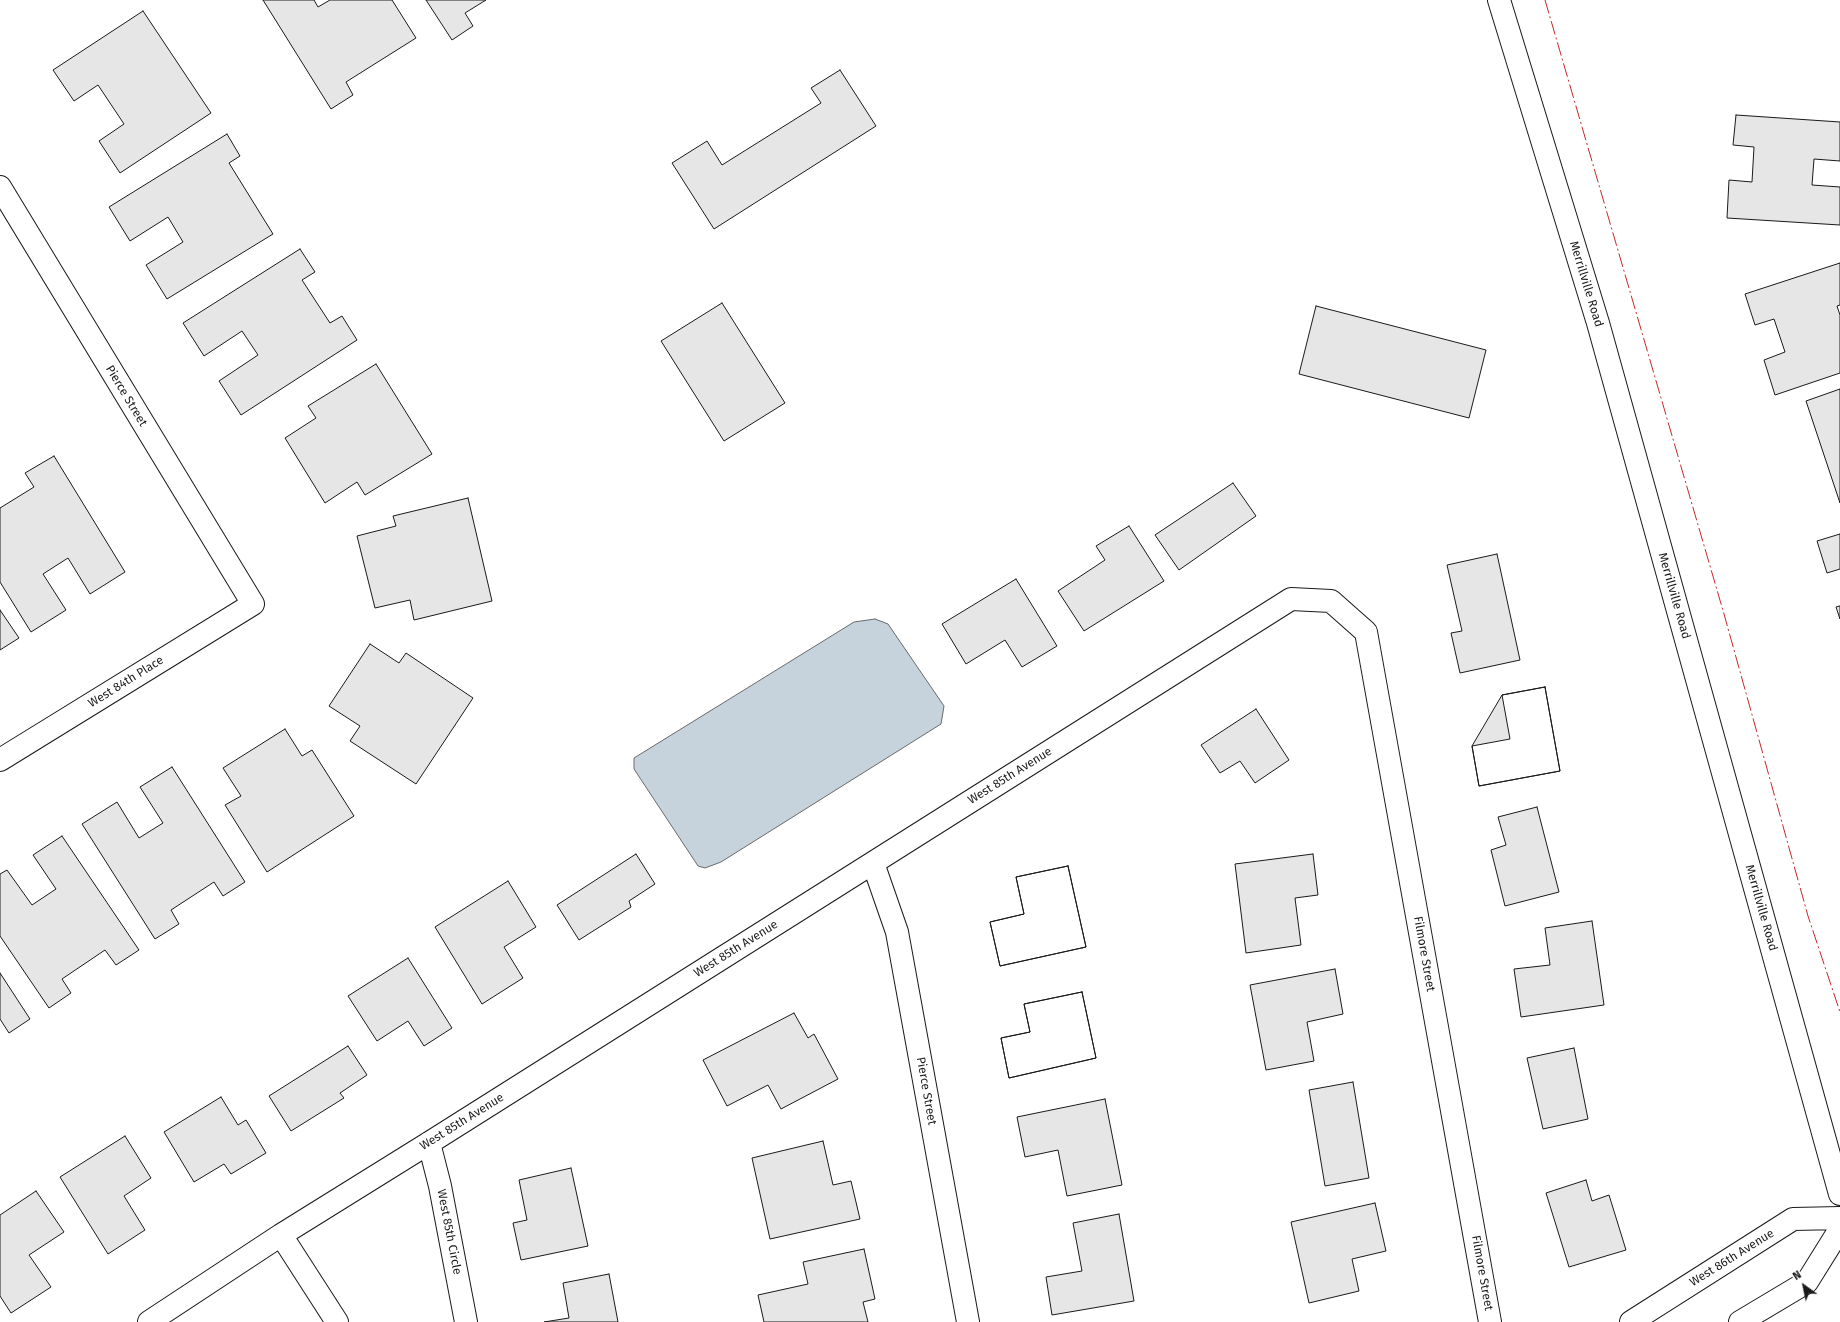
<!DOCTYPE html>
<html>
<head>
<meta charset="utf-8">
<style>
  body { margin:0 }
  #map { position:relative; width:1840px; height:1322px; overflow:hidden; background:#fff; font-family:"Fira Sans",sans-serif }
  canvas { display:block }
  .north { position:absolute; left:1784px; top:1266px; width:40px; height:40px; -webkit-text-stroke:3px #fff; paint-order:stroke; rotate:327deg; font-size:11px; font-weight:700; line-height:16px; text-align:center; color:#1a1a1a }
  .north::after { content:''; display:block; margin:auto; width:14px; height:18px; background:#1a1a1a; clip-path:polygon(50% 0,100% 100%,50% 72%,0 100%) }
</style>
</head>
<body>
<div id="map">
<canvas width="1840" height="1322"></canvas>
<div class="north">N</div>
</div>
<script>
const g = document.querySelector('canvas').getContext('2d');
g.lineJoin = 'round';
function fillPath(path, color) {
  g.fillStyle = color;
  g.fill(path, 'evenodd');
}
function toPath(rows) {
  const path = new Path2D();
  for (const r of rows) {
    path.moveTo(r[0], r[1]);
    for (let i = 2; i < r.length; i += 2) path.lineTo(r[i], r[i + 1]);
  }
  return path;
}
function trace(path, color, width, dash) {
  g.strokeStyle = color;
  g.lineWidth = width;
  g.lineCap = dash ? 'butt' : 'round';
  g.setLineDash(dash || []);
  g.stroke(path);
}
function write(font, color, halo, rows, align = 'center') {
  g.font = font + ' "Fira Sans",sans-serif';
  g.lineWidth = 3;
  g.setLineDash([]);
  g.textBaseline = 'middle';
  g.strokeStyle = halo;
  g.fillStyle = color;
  for (const [text, x, y, turn = 0] of rows) {
    g.save();
    g.translate(x, y);
    g.rotate((+turn || 0) * Math.PI / 180);
    g.textAlign = isNaN(turn) ? turn : align;
    if (halo) g.strokeText(text, 0, 0);
    g.fillText(text, 0, 0);
    g.restore();
  }
}
const water = toPath([
  [875,619,888,624,944,706,941,724,721,862,705,868,698,866,634,769,634,758,854,622,875,619]
]);
const building = toPath([
  [263,0,314,0,318,7,330,0,392,0,416,38,346,82,353,95,331,109,263,0],
  [426,0,486,0,465,13,473,26,452,40,426,0],
  [143,11,211,113,120,173,99,141,124,124,98,85,74,101,53,70,143,11],
  [840,70,876,126,714,229,672,163,707,141,722,165,821,103,811,88,840,70],
  [1736,115,1840,122,1840,161,1814,159,1812,185,1840,187,1840,225,1727,218,1729,180,1752,182,1754,147,1733,145,1736,115],
  [227,134,240,156,229,163,273,234,167,299,146,265,183,242,168,217,130,241,109,207,227,134],
  [300,249,315,272,302,280,330,323,342,316,357,340,241,415,219,381,258,355,242,331,204,356,183,323,300,249],
  [1840,263,1840,305,1837,306,1840,315,1840,373,1775,395,1764,360,1785,352,1774,319,1755,325,1745,294,1840,263],
  [722,303,785,403,724,441,661,341,722,303],
  [1316,306,1486,350,1469,418,1299,374,1316,306],
  [376,364,432,454,365,495,357,482,325,503,285,438,316,418,308,406,376,364],
  [1840,389,1840,503,1806,401,1840,389],
  [54,456,125,572,90,594,68,558,43,574,66,610,31,632,0,582,0,508,34,487,25,473,54,456],
  [1233,483,1256,516,1179,570,1155,535,1233,483],
  [468,498,492,601,414,620,410,600,375,608,357,536,396,526,393,516,468,498],
  [1129,526,1164,581,1084,631,1058,591,1105,560,1096,546,1129,526],
  [1840,534,1840,569,1827,573,1817,541,1840,534],
  [1497,554,1520,660,1460,673,1451,633,1462,631,1447,565,1497,554],
  [1016,579,1057,646,1022,667,1005,640,966,664,942,624,1016,579],
  [1840,606,1840,619,1836,607,1840,606],
  [0,610,19,638,0,650,0,610],
  [370,644,399,663,406,653,473,698,416,784,350,741,360,726,329,706,370,644],
  [1545,687,1560,771,1479,786,1472,746,1502,695,1545,687],
  [1545,687,1560,771,1479,786,1472,746,1510,739,1502,695,1545,687],
  [1256,709,1289,760,1255,783,1240,761,1220,773,1201,745,1256,709],
  [285,729,302,756,312,750,354,816,267,872,225,805,241,796,223,768,285,729],
  [172,767,245,882,223,896,214,882,171,910,179,924,155,939,82,824,117,802,139,838,163,823,140,787,172,767],
  [1537,807,1559,892,1505,906,1491,850,1506,845,1498,817,1537,807],
  [62,836,139,950,116,965,105,950,62,979,71,993,49,1008,0,936,0,874,7,870,32,905,56,889,33,855,62,836],
  [636,854,655,884,629,901,631,907,579,940,557,905,636,854],
  [1313,854,1318,895,1295,898,1301,945,1246,953,1235,864,1313,854],
  [1068,866,1086,947,1000,966,990,922,1024,914,1016,877,1068,866],
  [1068,866,1086,947,1000,966,990,922,1024,914,1016,877,1068,866],
  [508,881,536,927,504,947,523,978,482,1004,435,927,508,881],
  [1592,921,1604,1005,1521,1017,1514,969,1550,965,1545,928,1592,921],
  [408,958,452,1028,424,1046,408,1021,377,1041,348,996,408,958],
  [1335,969,1343,1014,1307,1022,1314,1061,1266,1070,1250,985,1335,969],
  [0,973,30,1019,9,1033,0,1019,0,973],
  [1082,992,1096,1058,1009,1078,1001,1038,1030,1032,1024,1004,1082,992],
  [1082,992,1096,1058,1009,1078,1001,1038,1030,1032,1024,1004,1082,992],
  [794,1013,808,1038,814,1034,838,1079,781,1109,768,1085,727,1106,703,1060,794,1013],
  [348,1046,367,1075,340,1093,344,1098,291,1131,269,1096,348,1046],
  [1574,1048,1588,1119,1543,1129,1527,1058,1574,1048],
  [1353,1082,1369,1178,1325,1186,1309,1090,1353,1082],
  [221,1097,238,1125,246,1120,266,1153,231,1174,224,1164,194,1182,164,1132,221,1097],
  [1105,1099,1122,1185,1067,1196,1058,1150,1025,1157,1017,1117,1105,1099],
  [125,1136,151,1178,124,1196,145,1230,108,1254,60,1177,125,1136],
  [823,1141,833,1185,851,1181,860,1219,770,1239,752,1158,823,1141],
  [571,1168,588,1246,521,1260,513,1223,527,1220,519,1180,571,1168],
  [1586,1180,1592,1201,1609,1195,1626,1250,1569,1267,1546,1193,1586,1180],
  [36,1191,64,1232,29,1255,51,1287,11,1313,0,1296,0,1215,36,1191],
  [1375,1203,1386,1251,1352,1259,1359,1291,1309,1303,1291,1222,1375,1203],
  [1119,1214,1134,1301,1052,1315,1046,1277,1082,1271,1073,1223,1119,1214],
  [864,1249,875,1299,863,1302,868,1322,764,1322,758,1295,808,1284,803,1262,864,1249],
  [609,1274,618,1322,544,1322,569,1318,563,1283,609,1274]
]);
const minor = toPath([
  [1499,0,1598,323,1840,1194],
  [0,187,253,604,0,760],
  [873,863,897,932,968,1322],
  [429,1143,440,1186,466,1322],
  [281,1235,337,1322],
  [149,1322,281,1235,429,1143,1291,599,1331,601,1366,632,1490,1322],
  [1631,1322,1793,1219,1840,1218],
  [1740,1322,1807,1282,1840,1229]
]);
const power = toPath([
  [1545,0,1724,614,1808,916,1840,1012]
]);
const streetNames = [
  ["Merrillville Road",1586,284,73],
  ["Pierce Street",126,396,59],
  ["Merrillville Road",1674,596,74],
  ["West 84th Place",126,682,-32],
  ["West 85th Avenue",1010,776,-32],
  ["Merrillville Road",1761,908,74],
  ["West 85th Avenue",736,949,-32],
  ["Filmore Street",1424,954,80],
  ["Pierce Street",926,1091,80],
  ["West 85th Avenue",462,1122,-32],
  ["West 85th Circle",449,1232,79],
  ["West 86th Avenue",1732,1258,-32],
  ["Filmore Street",1482,1273,80]
];
fillPath(water, '#c6d2dc');
trace(water, '#6a6a6a', 1);
fillPath(building, '#e6e6e6');
trace(building, '#1a1a1a', 1);
trace(minor, '#1a1a1a', 24);
trace(minor, '#fff', 22);
trace(power, '#c62828', 1, [14, 3, 2, 3]);
write('12px', '#1a1a1a', '#fff', streetNames);
</script>
</body>
</html>
